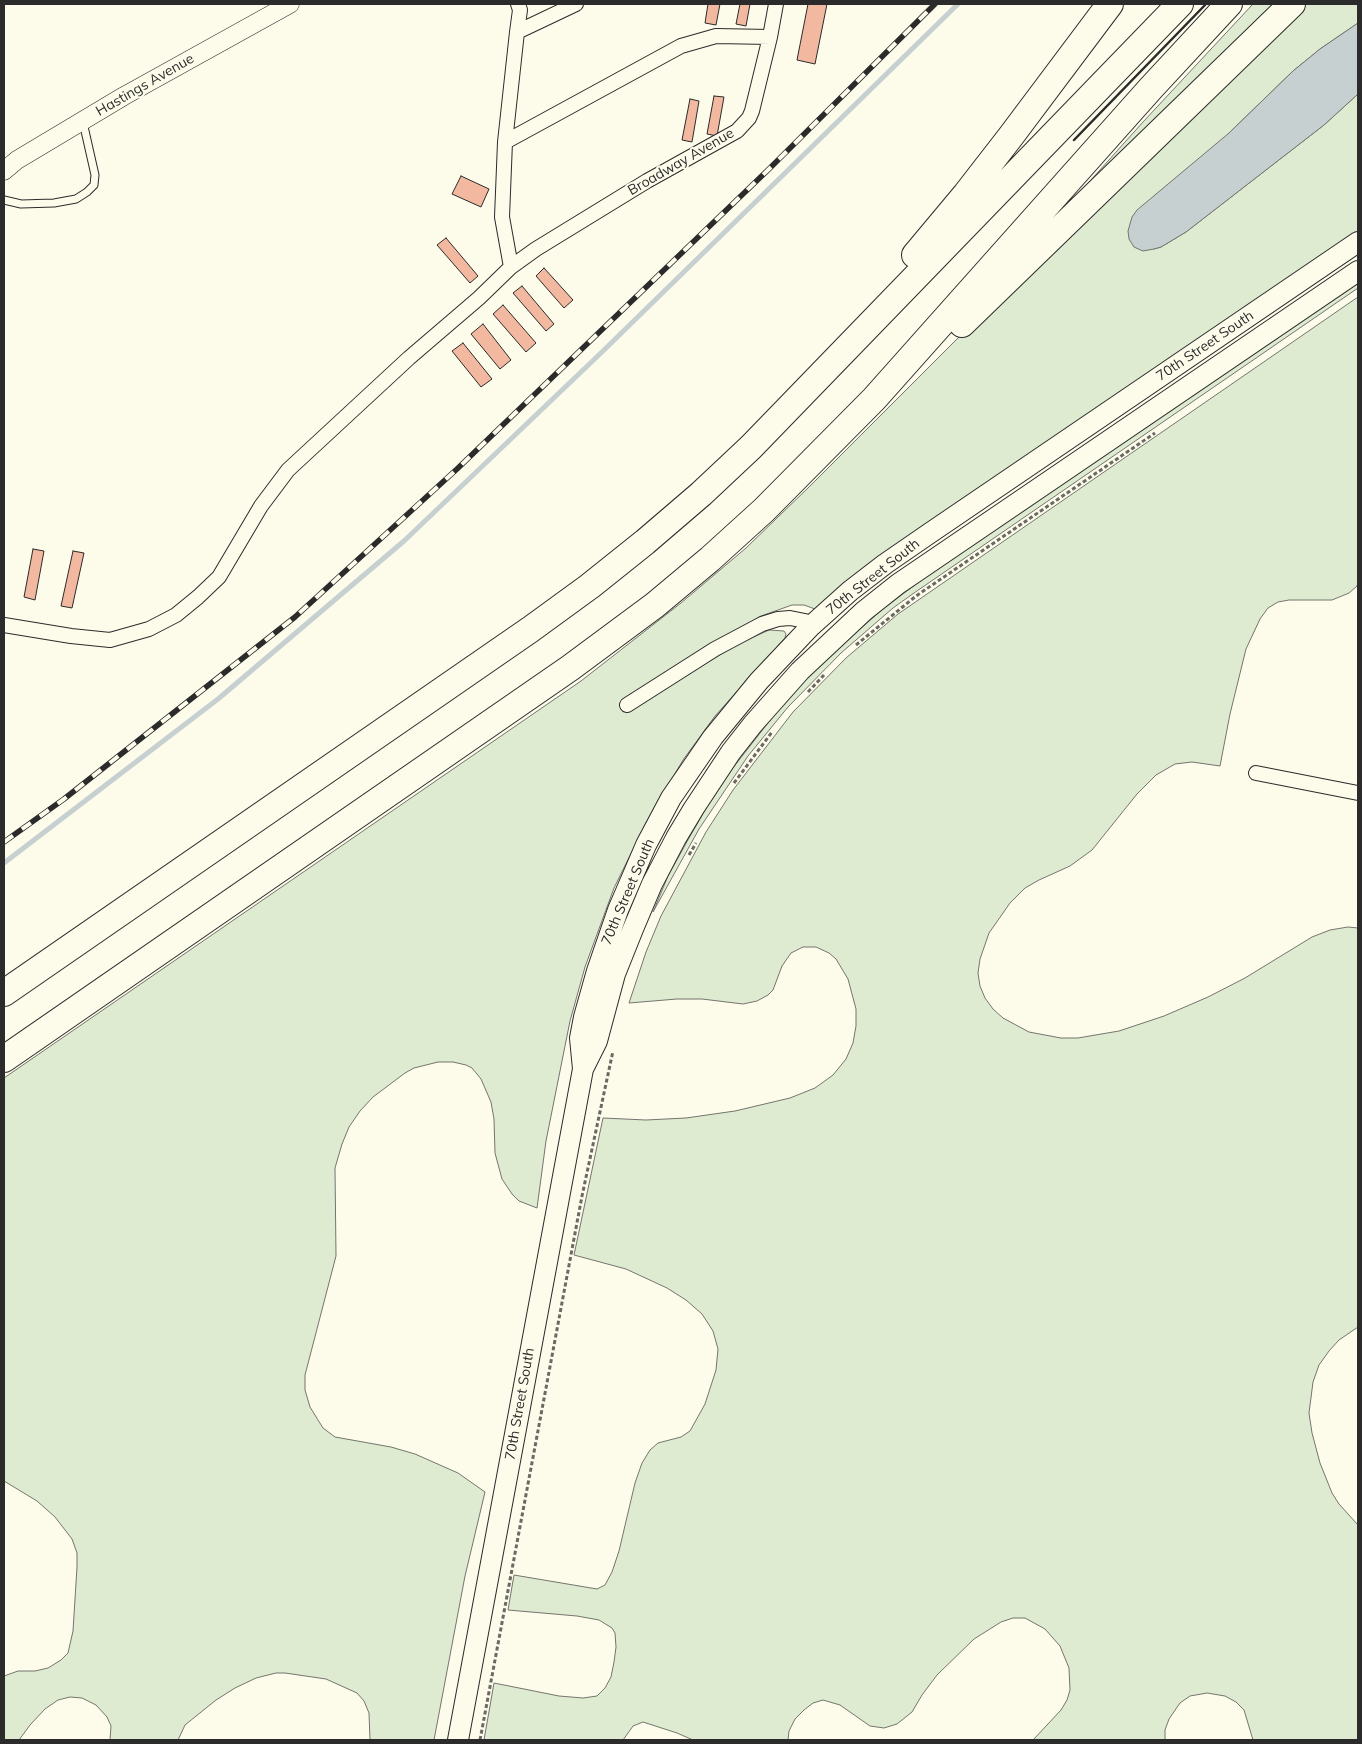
<!DOCTYPE html>
<html>
<head>
<meta charset="utf-8">
<style>
  body { margin:0 }
  #map { position:relative; width:1362px; height:1744px; overflow:hidden; background:#fdfbea; font-family:Mulish,sans-serif }
  canvas { display:block }
  .frame { position:absolute; inset:0; border:5px solid #2b2b2b; pointer-events:none }
</style>
</head>
<body>
<div id="map">
<canvas width="1362" height="1744"></canvas>
<div class="frame"></div>
</div>
<script>
const g = document.querySelector('canvas').getContext('2d');
g.lineJoin = 'round';
function fillPath(path, color) {
  g.fillStyle = color;
  g.fill(path, 'evenodd');
}
function toPath(rows) {
  const path = new Path2D();
  for (const r of rows) {
    path.moveTo(r[0], r[1]);
    for (let i = 2; i < r.length; i += 2) path.lineTo(r[i], r[i + 1]);
  }
  return path;
}
function trace(path, color, width, dash) {
  g.strokeStyle = color;
  g.lineWidth = width;
  g.lineCap = dash ? 'butt' : 'round';
  g.setLineDash(dash || []);
  g.stroke(path);
}
function write(font, color, halo, rows, align = 'center') {
  g.font = font + ' Mulish,sans-serif';
  g.lineWidth = 4;
  g.setLineDash([]);
  g.textBaseline = 'middle';
  g.strokeStyle = halo;
  g.fillStyle = color;
  for (const [text, x, y, turn = 0] of rows) {
    g.save();
    g.translate(x, y);
    g.rotate((+turn || 0) * Math.PI / 180);
    g.textAlign = isNaN(turn) ? turn : align;
    if (halo) g.strokeText(text, 0, 0);
    g.fillText(text, 0, 0);
    g.restore();
  }
}
const green = toPath([
  [1253,4,1279,4,1073,200,1143,122,1253,4],
  [1302,4,1358,4,1358,23,1320,49,1293,71,1229,133,1154,249,1161,247,1186,232,1324,125,1358,94,1358,231,815,609,804,605,792,605,761,616,704,650,620,703,625,712,738,644,769,630,784,631,786,634,785,638,715,716,683,760,647,821,614,888,585,967,570,1021,546,1141,537,1208,519,1201,512,1194,502,1179,495,1153,494,1119,491,1102,481,1079,472,1068,466,1065,453,1062,438,1062,414,1068,405,1073,373,1097,360,1111,349,1127,342,1144,335,1168,336,1256,305,1375,305,1390,310,1407,323,1428,335,1437,391,1447,415,1454,458,1473,485,1492,465,1576,434,1740,370,1740,369,1713,364,1701,357,1693,326,1679,285,1673,276,1673,256,1678,235,1688,216,1700,185,1725,178,1740,110,1740,111,1726,107,1717,96,1705,82,1698,70,1697,58,1700,45,1709,30,1725,19,1740,4,1740,4,1676,18,1671,35,1671,48,1668,61,1660,68,1653,73,1631,77,1567,77,1553,72,1539,55,1517,37,1501,4,1481,4,1078,581,681,681,603,746,548,810,486,977,319,1302,4],
  [1358,283,1358,288,914,593,893,608,841,653,788,707,748,756,699,829,653,912,668,876,689,838,708,805,732,769,775,714,806,679,839,647,883,609,924,578,1358,283],
  [1358,297,1358,583,1357,586,1349,593,1332,600,1289,600,1278,602,1268,608,1260,619,1246,649,1230,714,1220,766,1192,762,1175,764,1156,775,1137,794,1092,850,1070,866,1039,880,1025,888,1010,903,989,933,980,959,978,973,980,986,985,998,993,1009,1003,1018,1029,1032,1061,1038,1078,1038,1119,1031,1164,1016,1208,997,1245,978,1312,937,1330,930,1348,927,1358,928,1358,1327,1339,1340,1329,1351,1319,1365,1313,1382,1309,1413,1312,1433,1320,1463,1332,1493,1339,1504,1358,1525,1358,1740,1253,1740,1244,1710,1236,1702,1225,1696,1207,1693,1190,1696,1180,1703,1169,1719,1165,1730,1165,1740,1033,1740,1061,1710,1067,1700,1070,1690,1069,1668,1060,1646,1045,1629,1025,1618,1013,1618,1001,1622,974,1639,937,1675,922,1695,912,1712,897,1724,884,1728,870,1726,840,1705,823,1700,813,1703,804,1710,795,1719,789,1731,788,1740,693,1740,677,1733,643,1722,633,1726,623,1740,484,1740,494,1683,559,1696,583,1698,597,1696,605,1688,611,1677,614,1662,616,1647,615,1633,612,1628,599,1620,577,1616,508,1610,514,1575,597,1589,605,1585,612,1572,619,1551,635,1483,642,1463,650,1450,658,1443,681,1437,690,1431,705,1404,716,1370,718,1349,713,1331,702,1314,686,1300,667,1288,626,1269,574,1255,603,1118,646,1120,686,1118,735,1111,790,1098,815,1088,833,1075,846,1059,853,1043,856,1026,856,1009,848,979,836,959,829,953,816,947,803,947,791,953,782,966,773,990,768,995,757,1001,743,1004,702,999,677,999,629,1003,646,952,661,916,706,832,733,790,793,712,846,658,898,614,1358,297]
]);
const water = toPath([
  [1358,23,1358,94,1324,125,1186,232,1161,247,1154,249,1143,251,1134,247,1129,239,1128,231,1132,217,1137,210,1229,133,1293,71,1320,49,1358,23]
]);
const stream = toPath([
  [4,863,218,699,404,541,603,351,958,4]
]);
const building = toPath([
  [708,4,720,4,716,25,705,23,708,4],
  [740,4,750,4,746,26,736,24,740,4],
  [808,4,827,4,815,64,797,60,808,4],
  [714,96,724,97,717,136,707,134,714,96],
  [690,99,699,101,692,142,682,140,690,99],
  [461,176,489,189,481,207,452,194,461,176],
  [446,238,478,276,470,283,437,245,446,238],
  [544,268,573,300,564,308,536,276,544,268],
  [522,286,554,324,546,331,513,293,522,286],
  [503,305,536,343,526,352,493,314,503,305],
  [483,324,511,360,500,369,471,334,483,324],
  [463,343,492,379,481,387,452,351,463,343],
  [33,549,44,551,35,600,24,597,33,549],
  [73,551,84,553,72,608,61,606,73,551]
]);
const path = toPath([
  [856,645,916,596,1155,433],
  [808,692,824,675],
  [734,783,772,732],
  [689,855,696,843],
  [480,1740,582,1196,613,1051]
]);
const service = toPath([
  [4,200,21,204,54,203,76,199,87,192,94,185,95,175,83,122]
]);
const minor = toPath([
  [517,32,520,10,518,4],
  [505,142,681,46,716,36,770,37],
  [511,267,536,249,647,181,737,131,749,118,752,111,770,37,776,4],
  [4,625,71,636,110,640,149,629,176,615,198,597,219,577,261,506,288,470,409,358,479,298,511,267,502,217,505,142,517,32,576,4],
  [627,705,715,649,762,624,778,619,790,618,805,621,811,626],
  [1256,773,1358,793]
]);
const tertiary = toPath([
  [4,171,17,160,124,96,290,4]
]);
const secondary = toPath([
  [583,1069,597,1041,615,974,633,929,652,884,676,838,694,808,731,752,753,724,800,671,864,611,898,584,1358,271],
  [458,1740,583,1069,580,1038,584,1017,597,971,618,910,646,845,671,798,713,737,759,681,811,626,850,591,885,564,930,533,1358,242]
]);
const motorway = toPath([
  [915,255,966,194,1011,136,1110,4],
  [962,324,1292,4],
  [4,993,531,629,590,586,645,542,701,494,751,447,1180,4],
  [4,1059,570,668,655,605,710,559,764,510,874,399,1151,88,1229,4]
]);
const rail = toPath([
  [4,842,64,799,295,617,457,469,769,169,935,4]
]);
const wall = toPath([
  [1074,140,1206,4]
]);
const streetNames = [
  ["Hastings Avenue",145,85,-30],
  ["Broadway Avenue",681,162,-30],
  ["70th Street South",1205,346,-34],
  ["70th Street South",873,577,-38],
  ["70th Street South",628,892,-67],
  ["70th Street South",520,1404,-80]
];
fillPath(green, '#deebd1');
trace(green, '#74746e', 1);
fillPath(water, '#c7d0d0');
trace(water, '#74746e', 1);
trace(stream, '#c7d0d0', 5);
fillPath(building, '#f2b8a0');
trace(building, '#2b2b2b', 1);
trace(service, '#2b2b2b', 9);
trace(minor, '#2b2b2b', 16);
trace(tertiary, '#2b2b2b', 19);
trace(secondary, '#2b2b2b', 22);
trace(motorway, '#2b2b2b', 28);
trace(path, '#6a6964', 3, [4, 2.5]);
trace(service, '#fdfbea', 7);
trace(minor, '#fdfbea', 14);
trace(tertiary, '#fdfbea', 18);
trace(secondary, '#fdfbea', 20);
trace(motorway, '#fdfbea', 26);
trace(rail, '#2b2b2b', 5.5);
trace(rail, '#fdfbea', 4, [11]);
trace(wall, '#2b2b2b', 2.5);
write('14px', '#2b2b2b', '#fdfbea', streetNames);
</script>
</body>
</html>
